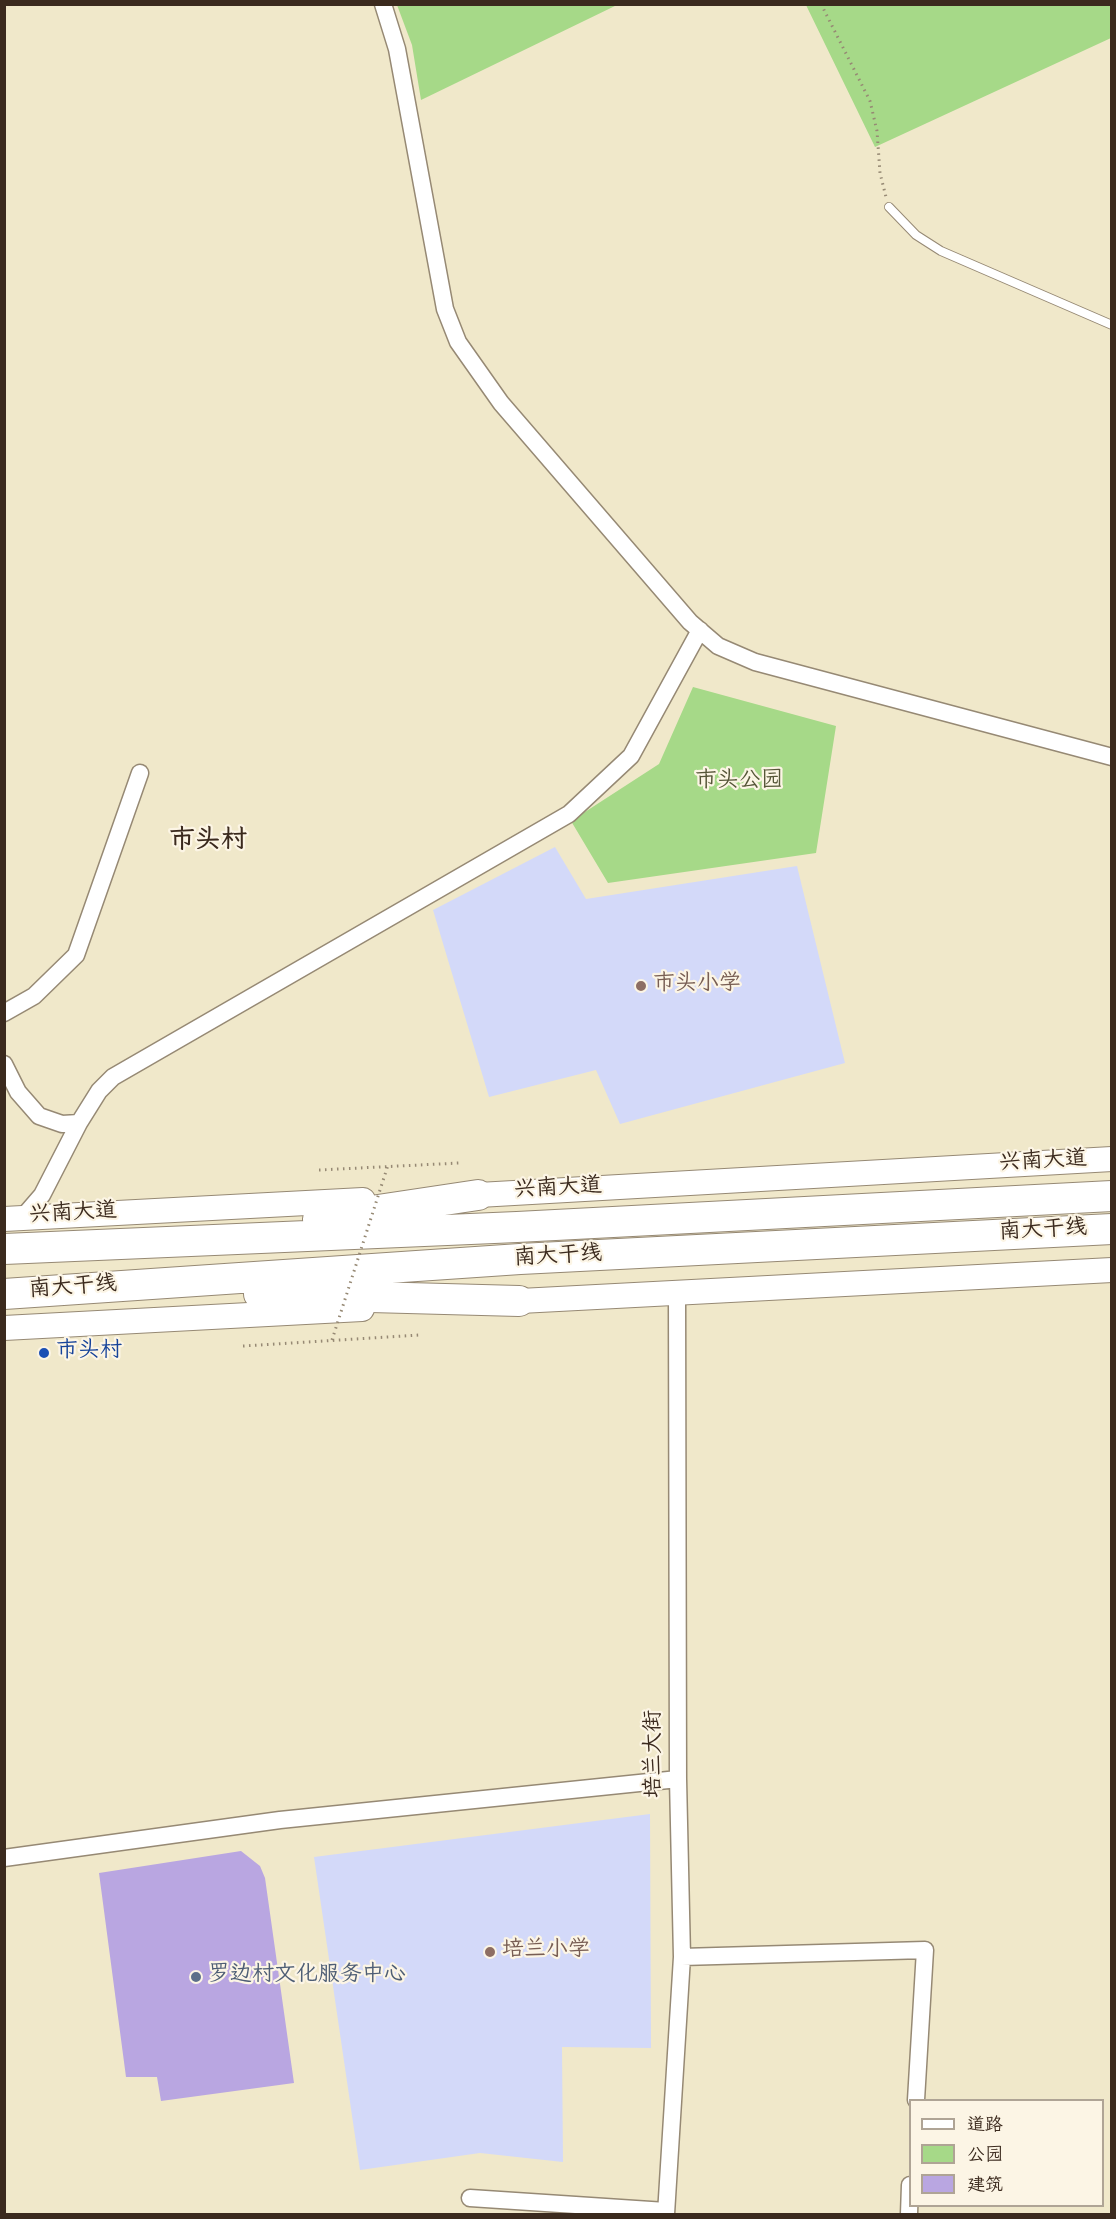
<!DOCTYPE html>
<html>
<head>
<meta charset="utf-8">
<style>
  body { margin:0 }
  #map { position:relative; width:1116px; height:2219px; overflow:hidden; background:#f0e8ca; font-family:"Gochi Hand","LXGW WenKai TC",sans-serif }
  canvas { display:block }
  .frame { position:absolute; inset:0; border:6px solid #3b2a1e; pointer-events:none }
  .legend { position:absolute; left:909px; top:2099px; width:195px; height:108px; box-sizing:border-box; background:#fcf5e5; border:2px solid #afa495; margin:0; padding:8px 10px; list-style:none; font-size:18px; color:#3b2a1e }
  .legend li { display:flex; align-items:center; gap:12px; height:30px }
  .legend b { width:30px; border:2px solid #afa495 }
</style>
</head>
<body>
<div id="map">
<canvas width="1116" height="2219"></canvas>
<div class="frame"></div>
<ul class="legend">
<li><b style="height:8px;background:#fff"></b>道路</li>
<li><b style="height:16px;background:#a6d988"></b>公园</li>
<li><b style="height:16px;background:#b9a6e1"></b>建筑</li>
</ul>
</div>
<script>
const g = document.querySelector('canvas').getContext('2d');
g.lineJoin = 'round';
function fillPath(path, color) {
  g.fillStyle = color;
  g.fill(path, 'evenodd');
}
function toPath(rows) {
  const path = new Path2D();
  for (const r of rows) {
    path.moveTo(r[0], r[1]);
    for (let i = 2; i < r.length; i += 2) path.lineTo(r[i], r[i + 1]);
  }
  return path;
}
function trace(path, color, width, dash) {
  g.strokeStyle = color;
  g.lineWidth = width;
  g.lineCap = dash ? 'butt' : 'round';
  g.setLineDash(dash || []);
  g.stroke(path);
}
function write(font, color, halo, rows, align = 'center') {
  g.font = font + ' "Gochi Hand","LXGW WenKai TC",sans-serif';
  g.lineWidth = 4.5;
  g.setLineDash([]);
  g.textBaseline = 'middle';
  g.strokeStyle = halo;
  g.fillStyle = color;
  for (const [text, x, y, turn = 0] of rows) {
    g.save();
    g.translate(x, y);
    g.rotate((+turn || 0) * Math.PI / 180);
    g.textAlign = isNaN(turn) ? turn : align;
    if (halo) g.strokeText(text, 0, 0);
    g.fillText(text, 0, 0);
    g.restore();
  }
}
const built = toPath([
  [555,847,586,899,797,866,845,1063,620,1124,596,1070,489,1097,433,910],
  [650,1814,651,2048,562,2047,563,2162,480,2153,360,2170,314,1857]
]);
const green = toPath([
  [397,5,397,4,617,5,421,100,412,45],
  [806,5,1111,5,1111,38,875,147],
  [693,687,836,726,816,853,608,883,571,821,659,764]
]);
const building = toPath([
  [241,1851,260,1866,265,1878,294,2083,161,2101,157,2077,126,2077,99,1873]
]);
const path = toPath([
  [821,4,870,101,877,131,880,173,886,197],
  [319,1170,459,1163],
  [243,1346,420,1335]
]);
const lane = toPath([
  [889,207,916,235,941,251,1112,325]
]);
const street = toPath([
  [383,4,397,49,445,309,458,342,501,403,690,622,718,646,755,662,1112,757],
  [4,1013,34,996,76,955,140,773],
  [4,1064,18,1092,39,1116,62,1124,79,1123],
  [23,1217,42,1195,79,1123,99,1091,113,1077,569,814,631,756,700,630],
  [4,1858,280,1820,678,1779],
  [682,1957,925,1950,916,2100],
  [470,2198,666,2211],
  [666,2214,682,1957,678,1779,677,1293],
  [909,2214,910,2185]
]);
const secondary = toPath([
  [461,1196,1112,1159],
  [4,1219,363,1200],
  [501,1302,1112,1270],
  [4,1328,362,1309]
]);
const highway = toPath([
  [318,1219,478,1195],
  [4,1249,517,1227,1112,1196],
  [4,1294,520,1259,1112,1229],
  [259,1294,519,1301]
]);
const pathBridge = toPath([
  [332,1340,388,1165]
]);
const markers = [
  [641,986,6,"#8d6e63"],
  [44,1353,6,"#1a4fb4"],
  [490,1952,6,"#8d6e63"],
  [196,1977,6,"#5c6f8a"]
];
const parkNames = [
  ["市头公园",739,783]
];
const educationNames = [
  ["市头小学",653,986],
  ["培兰小学",502,1952]
];
const streetNames = [
  ["兴南大道",1043,1163,-3],
  ["兴南大道",558,1190,-3],
  ["兴南大道",73,1215,-3],
  ["南大干线",1043,1232,-3],
  ["南大干线",558,1258,-3],
  ["南大干线",73,1289,-4],
  ["培兰大街",656,1754,-90]
];
const transitNames = [
  ["市头村",56,1353]
];
const serviceNames = [
  ["罗边村文化服务中心",208,1977]
];
const quarterNames = [
  ["市头村",208,843]
];
fillPath(built, '#d3d9f9');
fillPath(green, '#a6d988');
fillPath(building, '#b9a6e1');
trace(lane, '#968974', 10);
trace(street, '#968974', 19);
trace(secondary, '#968974', 26);
trace(highway, '#968974', 32);
trace(path, '#968974', 3, [1.5, 4.5]);
trace(lane, '#fff', 8);
trace(street, '#fff', 16);
trace(secondary, '#fff', 24);
trace(highway, '#fff', 30);
trace(pathBridge, '#968974', 3, [1.5, 4.5]);
for (const [x, y, r, color] of markers) {
  const dot = new Path2D();
  dot.arc(x, y, r, 0, 2 * Math.PI);
  g.fillStyle = color;
  g.fill(dot);
  trace(dot, '#fcf5e5', 2);
}
write('22px', '#565638', '#fcf5e5', parkNames);
write('22px', '#785e54', '#fcf5e5', educationNames, 'left');
write('22px', '#3b2a1e', '#fcf5e5', streetNames);
write('22px', '#164399', '#fcf5e5', transitNames, 'left');
write('22px', '#4e5e75', '#fcf5e5', serviceNames, 'left');
write('bold 26px', '#3b2a1e', '#fcf5e5', quarterNames);
</script>
</body>
</html>
